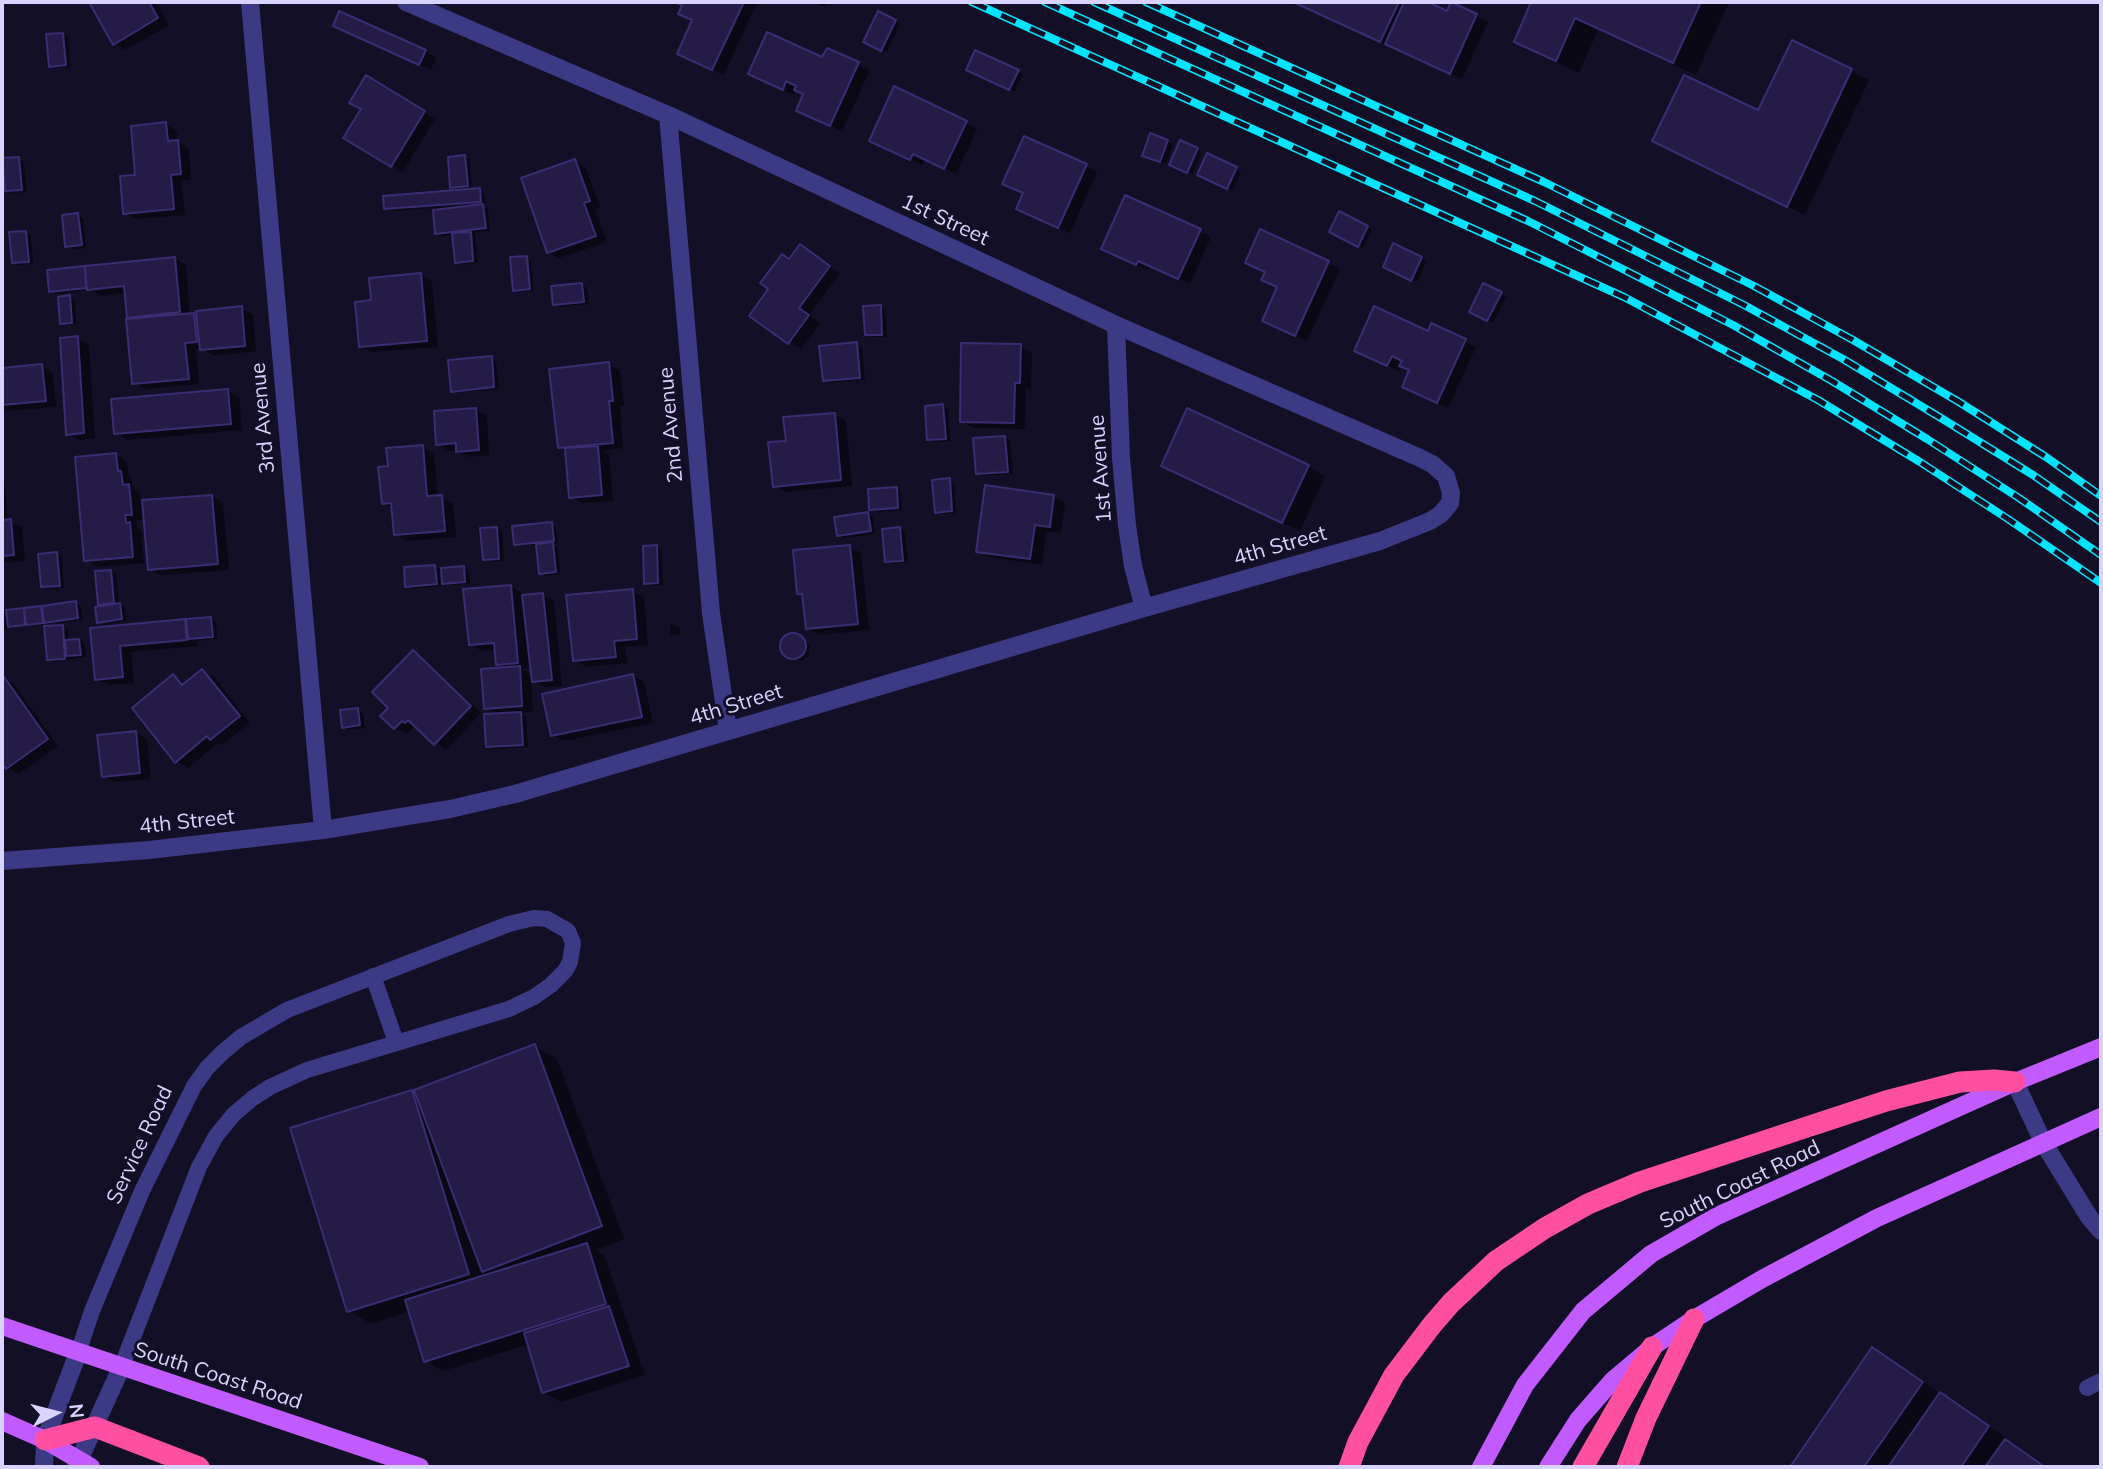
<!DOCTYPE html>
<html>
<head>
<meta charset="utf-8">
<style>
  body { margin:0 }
  #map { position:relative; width:2103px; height:1469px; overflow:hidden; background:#130f26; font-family:Mulish,sans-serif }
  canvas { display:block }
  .frame { position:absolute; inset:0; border:4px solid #d9d4ff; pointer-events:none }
  .north { position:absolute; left:21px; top:1378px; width:70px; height:70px; -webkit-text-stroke:5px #130f26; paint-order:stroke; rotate:84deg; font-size:19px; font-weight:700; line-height:28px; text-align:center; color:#d9d4ff }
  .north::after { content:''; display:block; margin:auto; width:24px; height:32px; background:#d9d4ff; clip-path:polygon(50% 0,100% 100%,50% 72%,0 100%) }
</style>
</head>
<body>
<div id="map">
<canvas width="2103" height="1469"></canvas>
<div class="frame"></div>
<div class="north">N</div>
</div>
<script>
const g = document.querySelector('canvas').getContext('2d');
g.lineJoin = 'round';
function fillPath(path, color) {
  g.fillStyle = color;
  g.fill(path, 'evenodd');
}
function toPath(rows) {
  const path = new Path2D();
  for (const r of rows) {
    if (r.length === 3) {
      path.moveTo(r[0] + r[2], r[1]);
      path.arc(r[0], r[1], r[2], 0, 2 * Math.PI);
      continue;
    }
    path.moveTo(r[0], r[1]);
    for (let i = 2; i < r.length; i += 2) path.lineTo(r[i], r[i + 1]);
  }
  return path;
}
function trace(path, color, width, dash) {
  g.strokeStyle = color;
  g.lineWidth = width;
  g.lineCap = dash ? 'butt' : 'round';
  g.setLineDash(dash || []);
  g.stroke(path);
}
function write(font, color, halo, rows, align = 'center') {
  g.font = font + ' Mulish,sans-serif';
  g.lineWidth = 6;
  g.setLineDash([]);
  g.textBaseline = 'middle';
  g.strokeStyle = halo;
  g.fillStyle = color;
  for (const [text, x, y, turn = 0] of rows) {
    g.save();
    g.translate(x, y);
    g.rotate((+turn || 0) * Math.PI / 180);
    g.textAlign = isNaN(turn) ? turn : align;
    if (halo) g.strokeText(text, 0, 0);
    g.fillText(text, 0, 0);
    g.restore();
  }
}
const shadow = toPath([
  [91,2,156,2,169,25,125,50,114,43],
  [675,2,757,2,724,75,679,54,694,21,683,6],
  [814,2,828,2,825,7],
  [1292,2,1423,2,1448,13,1452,4,1488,22,1462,79],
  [1533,2,1729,2,1696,75,1598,30,1579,73,1538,54,1516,41],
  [895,21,900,24,887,52,866,41],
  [346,32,425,51,436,58,431,70],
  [63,34,68,37,70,67,55,68,50,66],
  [1793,42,1869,80,1805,215,1672,151,1759,113],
  [828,50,870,70,842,131,809,117,805,94,797,89,794,95,762,80,823,59],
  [973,72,1018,72,1023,75,1015,91],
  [367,78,435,119,403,172,346,138,363,109],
  [966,123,977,129,956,174,925,159,922,165,882,147],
  [165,124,177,131,178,143,189,149,191,180,181,181,185,215,136,219,125,213,137,177],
  [1151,135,1173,144,1166,164,1149,158],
  [1197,149,1202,152,1192,174,1176,167],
  [1208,155,1241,172,1233,190,1204,177],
  [465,157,470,160,472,191,479,190,484,193,485,204,480,205,488,209,490,231,475,232,478,263,462,265,457,262,454,235,442,236,437,233,434,208,391,211,386,208,460,192,452,187],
  [19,159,24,162,27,192,12,193,7,190],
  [575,161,586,168,600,207,595,209,607,242,559,258,548,252],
  [1086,166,1097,172,1070,233,1030,215],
  [1126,197,1211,237,1190,284,1150,266,1148,270,1114,255],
  [1340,213,1372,230,1363,248,1331,231],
  [78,215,83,218,86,248,72,249,67,246],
  [26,232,31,235,33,264,19,265,14,262],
  [1261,232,1340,269,1307,341,1275,327,1278,288,1263,279,1266,272],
  [812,253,840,274,809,315,820,323,801,349,752,315,790,261],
  [174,258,186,265,190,315,199,318,241,308,253,315,256,351,213,356,202,348,196,349,199,384,145,389,134,383,126,293,100,296,90,290,56,294,51,291,85,267],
  [526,258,531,261,534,291,520,292,515,290],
  [1421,258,1426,261,1417,282,1390,269],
  [421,275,432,281,438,347,372,352,361,346],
  [582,285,587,288,589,304,559,307,554,304],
  [1484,285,1506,296,1493,323,1471,311],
  [70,297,75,300,76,325,67,325,61,322],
  [880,307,885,310,887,337,871,337,866,334],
  [1432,325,1476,347,1448,408,1404,387,1411,371,1402,365,1399,371,1367,356,1429,333],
  [78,338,89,345,95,439,79,440,68,434],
  [857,344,862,347,865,380,829,383,824,380],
  [1020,346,1032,353,1031,389,1026,388,1025,429,973,428,962,421],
  [491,358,496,361,499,389,458,393,453,391],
  [608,364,620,371,624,406,620,407,623,448,603,451,609,454,613,501,582,503,571,497,567,452,559,447],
  [42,366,53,373,56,407,5,411,2,409,2,369],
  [228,391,239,397,242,430,127,440,116,433],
  [943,406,948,409,950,441,934,442,929,439],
  [476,410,487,416,489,455,469,457,457,450,449,451,438,444],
  [835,415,846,421,852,486,786,492,775,486,788,442],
  [1005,437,1010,440,1013,474,983,476,978,473],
  [422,447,434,454,438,497,441,497,453,503,456,537,407,541,395,534,393,509,383,503,389,468],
  [116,455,127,462,129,477,132,479,133,489,140,493,141,502,212,496,223,503,229,570,161,575,150,569,145,520,136,520,137,528,141,531,144,563,97,567,86,560],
  [1163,466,1308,466,1325,476,1300,531,1180,476],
  [2,476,4,478,8,521,22,527,25,561,2,563],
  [949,480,954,483,956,513,942,514,937,511],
  [896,488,901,491,902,510,876,512,871,509],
  [1053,497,1065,503,1061,533,1046,531,1042,565,989,557,978,551],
  [868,514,873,517,875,534,843,538,838,535],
  [551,524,556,527,558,543,552,544,558,547,560,574,546,576,541,573,538,545,521,546,516,543],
  [497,528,502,531,504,561,489,562,484,559],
  [900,529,905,532,908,563,892,564,887,561],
  [656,547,661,550,663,585,651,586,646,583],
  [850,547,861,553,869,630,819,635,807,628,804,596,799,593],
  [57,554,62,557,64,588,48,589,42,586],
  [435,566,444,571,464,568,469,571,470,584,449,585,441,581,441,586,412,589,407,586],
  [111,571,116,574,119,604,125,608,127,621,104,625,99,622,100,608,96,573],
  [510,586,522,593,522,597,542,595,554,601,562,686,545,687,531,680,533,712,519,713,526,717,528,747,493,749,488,746,498,715,485,708,507,669,498,664,496,650,482,651,470,644],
  [532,668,533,676,522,669],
  [632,591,644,597,648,645,625,647,627,663,586,667,575,660],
  [76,603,81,606,83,620,2,629,2,611],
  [211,619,216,622,217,639,197,641,198,646,131,652,134,683,108,685,97,679,92,630,184,621,188,623],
  [670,624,680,627,680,636,670,634],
  [62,627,68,630,68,641,79,640,84,643,86,657,54,662,49,659],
  [788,637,800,637,806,640,810,647,808,657,801,661,786,655,783,649,783,642],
  [413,652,424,659,481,713,446,750,414,727,406,734,395,728,391,708],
  [202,671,214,677,250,723,222,745,218,743,188,768,177,761,173,676,186,684],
  [2,676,13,683,58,746,19,774,7,768,2,760],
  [633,676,644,682,653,723,564,741,552,735],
  [358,710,363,713,365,728,349,730,344,727],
  [136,733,147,739,151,779,115,782,103,776],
  [534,1046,557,1059,624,1239,596,1250,604,1255,645,1375,561,1402,544,1392,529,1344,443,1371,426,1361,410,1311,371,1324,348,1310,412,1092,418,1096],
  [1873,1349,1957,1404,2005,1437,2003,1440,2046,1467,1792,1467]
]);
const building = toPath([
  [89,2,149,2,158,18,113,45,89,2],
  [674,2,744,2,712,70,677,54,692,20,678,14,682,5,674,2],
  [1293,2,1399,2,1380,42,1293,2],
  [1404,2,1428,2,1447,11,1451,2,1477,14,1450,74,1385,44,1404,2],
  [1531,2,1701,2,1673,63,1575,18,1556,61,1514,42,1531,2],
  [339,11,426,50,419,65,333,26,339,11],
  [878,11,896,20,881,51,863,42,878,11],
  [767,32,822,57,827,48,859,62,830,126,796,111,803,94,794,90,796,86,786,81,783,90,748,74,767,32],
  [63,33,66,65,49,67,46,34,63,33],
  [1792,40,1852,69,1787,207,1652,141,1684,75,1758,110,1792,40],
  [975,50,1019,70,1009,90,966,70,975,50],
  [366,75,425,111,391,167,343,138,361,109,349,103,366,75],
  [894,86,967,121,944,169,913,154,910,160,869,141,894,86],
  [166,122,168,141,178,140,181,174,171,175,174,209,123,214,120,176,135,175,131,126,166,122],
  [1150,133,1168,140,1160,162,1142,156,1150,133],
  [1024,136,1087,164,1058,228,1016,209,1023,193,1002,184,1024,136],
  [1180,140,1198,148,1187,173,1169,165,1180,140],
  [1207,153,1237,167,1227,189,1197,175,1207,153],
  [465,155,468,186,450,188,448,157,465,155],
  [19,157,22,190,5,191,2,158,19,157],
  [575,159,590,201,584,203,596,236,547,253,521,178,575,159],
  [480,188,481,202,384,209,383,196,480,188],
  [1125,195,1201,229,1178,279,1138,261,1136,265,1101,249,1125,195],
  [483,204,486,228,435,234,433,210,483,204],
  [1339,211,1368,226,1358,247,1329,232,1339,211],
  [78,213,82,245,65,247,62,215,78,213],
  [1260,229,1329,261,1295,336,1262,321,1277,287,1261,280,1265,272,1245,263,1260,229],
  [26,231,29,262,12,263,9,232,26,231],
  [471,232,473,261,455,263,452,233,471,232],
  [1393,243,1422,257,1411,281,1383,267,1393,243],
  [800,244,830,266,799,308,809,315,788,344,749,316,768,289,760,283,782,254,789,259,800,244],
  [527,256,530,289,513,291,510,257,527,256],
  [175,257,180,312,127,318,124,286,87,290,85,266,175,257],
  [85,266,86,288,49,292,47,270,85,266],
  [421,273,427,341,359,347,355,302,371,300,369,278,421,273],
  [582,283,584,302,553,305,551,286,582,283],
  [1483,283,1502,292,1487,321,1469,312,1483,283],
  [70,295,72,323,60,324,58,297,70,295],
  [881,305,882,335,865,335,863,306,881,305],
  [242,306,245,346,200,350,196,311,242,306],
  [1374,306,1428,331,1431,323,1466,339,1437,403,1402,387,1409,370,1399,366,1402,361,1392,356,1387,366,1354,351,1374,306],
  [194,313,197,342,185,343,189,379,132,384,126,319,194,313],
  [78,336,84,433,66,435,60,338,78,336],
  [857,342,860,378,823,381,819,346,857,342],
  [961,343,1021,344,1020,383,1015,383,1014,423,960,422,961,343],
  [492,356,494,387,451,392,448,360,492,356],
  [609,362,613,401,609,401,613,443,558,448,549,369,609,362],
  [42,364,46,401,2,405,2,368,42,364],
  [228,389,231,424,114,434,111,399,228,389],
  [943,404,946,439,927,440,925,406,943,404],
  [476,408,479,450,456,452,456,443,436,445,434,411,476,408],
  [1187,408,1309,465,1282,523,1161,466,1187,408],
  [835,413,841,480,773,487,768,442,786,441,783,417,835,413],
  [1005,436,1008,472,976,474,973,438,1005,436],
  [423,445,427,496,442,495,445,531,394,535,391,503,382,504,378,467,388,466,386,448,423,445],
  [598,446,602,495,569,498,565,448,598,446],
  [116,453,118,471,121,471,123,485,129,484,132,515,125,515,126,523,130,522,133,557,84,561,75,457,116,453],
  [950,478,952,511,935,513,932,480,950,478],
  [985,485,1054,495,1050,527,1035,525,1030,559,976,552,985,485],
  [897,487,898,508,869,510,868,489,897,487],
  [212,495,218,564,148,570,142,500,212,495],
  [868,512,871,531,837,536,834,517,868,512],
  [11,519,14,555,2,556,2,520,11,519],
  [552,522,554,541,514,545,512,526,552,522],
  [497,527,499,559,483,560,480,528,497,527],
  [900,527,903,561,885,562,882,529,900,527],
  [553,542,556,572,539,574,536,544,553,542],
  [657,545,658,583,644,584,643,546,657,545],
  [850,545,858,624,806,629,802,594,797,594,793,550,850,545],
  [57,552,60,586,41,587,38,554,57,552],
  [435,565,437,584,405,587,404,567,435,565],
  [464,566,465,582,442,584,441,568,464,566],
  [111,570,114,603,98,605,95,571,111,570],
  [511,585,518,663,496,665,494,643,469,645,463,589,511,585],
  [633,589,637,639,614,641,616,657,573,661,566,595,633,589],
  [543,593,552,680,532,682,522,595,543,593],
  [76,601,78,618,44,623,42,606,76,601],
  [120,603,122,619,97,623,95,607,120,603],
  [41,606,43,623,26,625,24,608,41,606],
  [24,608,25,625,8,627,6,610,24,608],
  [211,617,213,637,188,639,186,619,211,617],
  [185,619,187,640,120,646,123,677,95,680,90,628,185,619],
  [63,625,65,659,47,660,44,626,63,625],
  [793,646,13],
  [79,639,81,655,66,656,65,640,79,639],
  [413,650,471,706,434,745,408,720,405,723,402,721,394,729,380,716,388,708,372,692,413,650],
  [520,666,522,706,484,709,481,669,520,666],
  [202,669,240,716,210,740,207,736,175,763,132,708,173,674,182,685,202,669],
  [2,674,48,739,6,769,2,763,2,674],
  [633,674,642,717,551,736,542,694,633,674],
  [358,708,360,725,342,728,340,710,358,708],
  [521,712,523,745,486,747,484,714,521,712],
  [136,731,140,773,102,777,97,735,136,731],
  [535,1044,602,1226,482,1272,414,1090,535,1044],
  [412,1090,469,1274,347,1312,290,1128,412,1090],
  [587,1243,606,1304,424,1362,405,1300,587,1243],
  [609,1306,629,1366,542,1393,524,1333,609,1306],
  [1872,1347,1923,1382,1864,1467,1790,1467,1872,1347],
  [1940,1392,1989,1426,1961,1467,1888,1467,1940,1392],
  [2005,1439,2045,1467,1985,1467,2005,1439]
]);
const service = toPath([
  [373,976,396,1042],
  [78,1353,92,1311,142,1191,194,1086,207,1068,223,1052,241,1037,287,1010,509,924,534,918,547,919,568,931,573,943,570,962,565,971,551,985,534,997,509,1009,307,1070,270,1087,253,1098,234,1114,216,1136,199,1167,121,1368],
  [2087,1388,2101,1381]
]);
const minor = toPath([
  [250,2,323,830],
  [668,115,711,613,728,730],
  [1116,325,1121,458,1127,525,1133,566,1144,608],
  [2,861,149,850,323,830,450,809,515,794,1144,608,1380,541,1430,521,1441,514,1450,503,1451,493,1446,476,1432,464,1418,457,1116,325,668,115,406,2],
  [2015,1082,2043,1142,2089,1217,2101,1231],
  [44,1467,45,1440,78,1353],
  [76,1467,121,1368]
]);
const primary = toPath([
  [2,1326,420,1467],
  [2,1421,45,1440,91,1467],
  [1481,1467,1525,1385,1583,1311,1651,1254,1717,1216,2015,1082,2101,1047],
  [1548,1467,1578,1420,1613,1380,1652,1347,1694,1319,1762,1279,1877,1218,2101,1117]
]);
const motorway = toPath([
  [45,1440,95,1427,199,1467],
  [1349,1467,1358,1442,1394,1375,1432,1325,1451,1303,1496,1261,1545,1228,1588,1204,1640,1182,1886,1101,1960,1082,1994,1080,2015,1082],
  [1583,1467,1652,1347],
  [1627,1467,1646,1418,1694,1319]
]);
const rail = toPath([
  [972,2,1624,297,1818,400,1920,462,2008,519,2101,583],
  [1045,2,1528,221,1733,325,1832,381,1927,439,2019,498,2101,555],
  [1094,2,1535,201,1744,305,1843,359,1941,418,2033,475,2101,522],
  [1146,2,1544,182,1754,286,1853,340,1959,402,2046,457,2101,496]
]);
const streetNames = [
  ["1st Street",945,220,25],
  ["3rd Avenue",263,418,-95],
  ["2nd Avenue",671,425,-95],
  ["1st Avenue",1101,469,-94],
  ["4th Street",1280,546,-16],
  ["4th Street",736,705,-17],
  ["4th Street",187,822,-6],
  ["Service Road",140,1145,-65],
  ["South Coast Road",1740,1185,-26],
  ["South Coast Road",218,1376,18]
];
fillPath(shadow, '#0007');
fillPath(building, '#241b47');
trace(building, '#3b2d73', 2);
trace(service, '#3d3a85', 16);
trace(minor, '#3d3a85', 18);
trace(primary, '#c25bff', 18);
trace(motorway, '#ff4fa3', 21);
trace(rail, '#00e5ff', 8);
trace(rail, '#130f26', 5, [16]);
write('21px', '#d9d4ff', '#130f26', streetNames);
</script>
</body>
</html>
